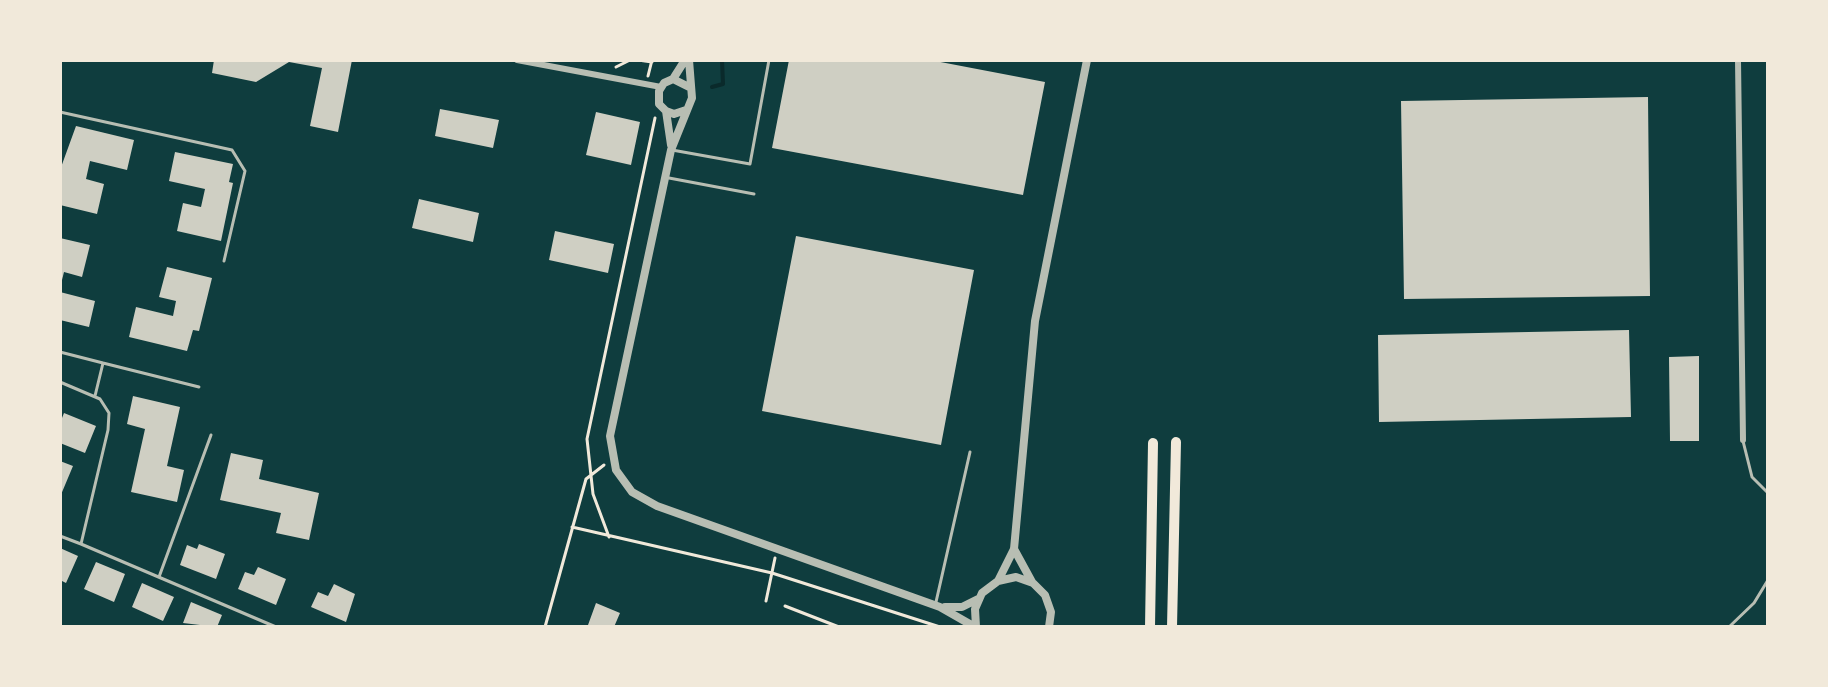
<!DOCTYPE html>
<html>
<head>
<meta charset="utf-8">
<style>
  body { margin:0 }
  #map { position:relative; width:1828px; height:687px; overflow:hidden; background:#0f3d3e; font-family:"Noto Sans",sans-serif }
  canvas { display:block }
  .frame { position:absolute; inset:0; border:62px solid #f1e9da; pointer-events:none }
</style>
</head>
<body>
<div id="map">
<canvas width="1828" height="687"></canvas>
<div class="frame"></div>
</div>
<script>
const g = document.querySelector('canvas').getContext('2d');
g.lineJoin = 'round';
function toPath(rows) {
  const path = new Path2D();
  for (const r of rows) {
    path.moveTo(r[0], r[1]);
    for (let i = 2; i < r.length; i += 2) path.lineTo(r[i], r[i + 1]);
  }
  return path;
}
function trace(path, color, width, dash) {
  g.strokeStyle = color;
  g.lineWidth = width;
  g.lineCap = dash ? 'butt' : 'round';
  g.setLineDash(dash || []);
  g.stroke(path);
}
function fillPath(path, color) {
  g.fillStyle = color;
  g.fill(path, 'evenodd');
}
const stream = toPath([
  [712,87,723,84,722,60]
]);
const building = toPath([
  [214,60,352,60,338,132,310,126,322,68,289,62,256,82,212,73],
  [789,60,930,60,1045,82,1023,195,772,148],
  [1648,97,1650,296,1404,299,1401,101],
  [440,109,499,120,493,148,435,136],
  [596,112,640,122,631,165,586,155],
  [76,126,134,140,127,170,90,161,86,179,104,184,97,214,60,205,60,170],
  [175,152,233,164,229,182,233,183,221,241,177,231,183,203,201,207,205,189,169,181],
  [419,199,479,213,473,242,412,228],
  [555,231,614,244,608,273,549,260],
  [796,236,974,270,941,445,762,411],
  [60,238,90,245,82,277,64,272,61,284],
  [167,267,212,278,199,331,193,330,187,351,129,337,136,307,173,316,176,301,159,297],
  [60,292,95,301,89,327,60,320],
  [1629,330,1631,417,1379,422,1378,335],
  [1699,356,1699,441,1670,441,1669,357],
  [133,396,180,407,167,466,184,470,177,502,131,492,145,429,127,424],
  [64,413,96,426,85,453,60,443,60,423],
  [231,453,263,460,259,479,319,493,309,540,276,533,281,513,220,500],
  [60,461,73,466,60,497],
  [199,544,225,554,216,579,180,565,187,545,197,549],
  [60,548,78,556,66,583,60,580],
  [96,562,125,574,114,602,84,589],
  [258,567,286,579,276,605,238,589,245,572,254,575],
  [142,583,174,597,163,621,132,607],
  [334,584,355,594,346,622,311,607,318,592,328,596],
  [191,602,222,615,217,627,183,623],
  [596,603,620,613,614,627,588,625]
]);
const path = toPath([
  [638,60,652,62],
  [616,67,630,60],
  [648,76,652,60],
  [572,527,772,573,940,627],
  [609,537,593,494,587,439,655,118],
  [766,601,775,558],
  [785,606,839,627],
  [545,627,586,479,604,465]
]);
const service = toPath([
  [60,112,232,150,245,171,224,261],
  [672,150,750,164,769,60],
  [669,178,754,194],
  [60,352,103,363,95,396],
  [103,363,199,387],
  [60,382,100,399,109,413,108,430,81,544,276,627],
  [1743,441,1752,477,1768,493],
  [60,536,81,544],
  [159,577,211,435],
  [936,602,970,452],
  [1729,627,1754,603,1768,580]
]);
const minor = toPath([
  [517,60,661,87],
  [1738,60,1743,440]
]);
const tertiary = toPath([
  [689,60,692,98,671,150,610,436,616,470,632,492,657,506,940,607,975,627],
  [673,79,685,60],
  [686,110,674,114,666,111,659,104,659,91,664,83,673,79,689,87],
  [666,111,671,145],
  [1014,549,1032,582],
  [998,581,1014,549,1035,321,1087,60],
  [945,607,962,607,978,599],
  [976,627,975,609,982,593,998,581,1016,577,1033,583,1045,595,1051,612,1049,627]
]);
const trunk = toPath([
  [1150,627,1153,443],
  [1172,627,1176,442]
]);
trace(stream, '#0a2a2b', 4);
fillPath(building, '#cfcfc3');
trace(path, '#f1e9da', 3);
trace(service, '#b8beb3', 3);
trace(minor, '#b8beb3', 6);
trace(tertiary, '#b8beb3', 8);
trace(trunk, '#f1e9da', 10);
</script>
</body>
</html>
